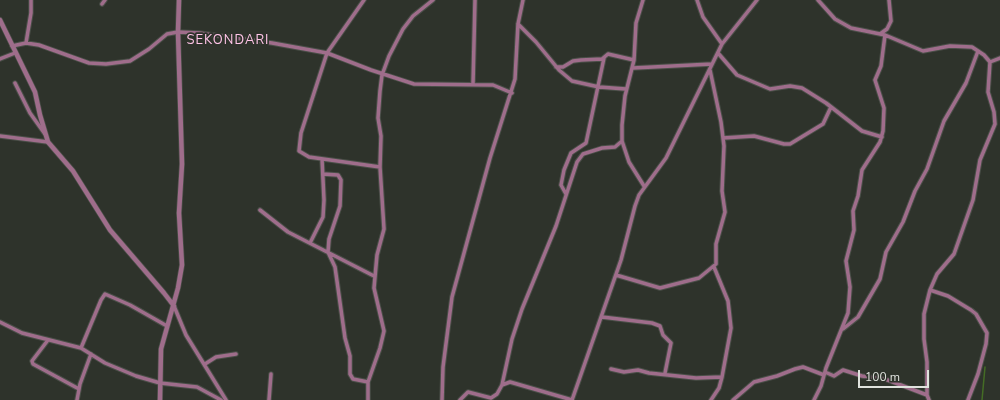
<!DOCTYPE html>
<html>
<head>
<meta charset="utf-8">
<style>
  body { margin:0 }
  #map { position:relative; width:1000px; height:400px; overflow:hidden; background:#2e332b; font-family:"Nunito Sans",sans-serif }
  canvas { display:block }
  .scale { position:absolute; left:858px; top:370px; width:71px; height:18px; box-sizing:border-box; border:2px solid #e0e3de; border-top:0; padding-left:5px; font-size:12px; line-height:14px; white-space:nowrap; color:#e0e3de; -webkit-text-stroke:3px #2e332b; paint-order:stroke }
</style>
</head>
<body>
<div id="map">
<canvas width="1000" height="400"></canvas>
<div class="scale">100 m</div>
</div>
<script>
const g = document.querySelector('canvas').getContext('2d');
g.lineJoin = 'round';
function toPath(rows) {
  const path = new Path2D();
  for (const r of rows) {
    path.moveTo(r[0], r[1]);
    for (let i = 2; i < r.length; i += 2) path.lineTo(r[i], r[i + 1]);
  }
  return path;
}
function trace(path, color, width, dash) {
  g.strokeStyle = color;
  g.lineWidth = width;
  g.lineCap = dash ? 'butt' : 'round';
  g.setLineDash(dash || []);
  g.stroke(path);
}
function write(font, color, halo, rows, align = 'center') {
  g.font = font + ' "Nunito Sans",sans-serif';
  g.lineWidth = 3.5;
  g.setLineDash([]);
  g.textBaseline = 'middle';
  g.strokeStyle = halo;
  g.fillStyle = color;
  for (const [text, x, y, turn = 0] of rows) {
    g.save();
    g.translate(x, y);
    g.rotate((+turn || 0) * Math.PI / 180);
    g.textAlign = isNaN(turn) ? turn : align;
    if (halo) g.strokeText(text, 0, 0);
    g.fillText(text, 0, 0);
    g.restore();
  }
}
const stream = toPath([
  [982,400,985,367]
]);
const minor = toPath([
  [364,0,327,53,301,133,299,151,309,157,380,167],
  [643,0,636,23,634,60,625,96,622,125,622,141,629,162,644,186],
  [697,0,703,17,722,44],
  [818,0,835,19,851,28,885,35,923,51,950,46,972,47,984,55,990,62,988,92,994,112,995,124,980,160,973,200,954,254,937,274,930,290,924,314,924,339,927,362,927,395,929,400],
  [102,4,105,0],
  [518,24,536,42,559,70,572,81,599,87,626,89],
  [880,34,887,29,891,21,889,0],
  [26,43,31,13,31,0],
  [12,46,26,43,39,45,89,63,106,64,130,61,149,49,167,34,178,32,199,33,272,43,327,53,371,70,414,84,493,85,512,93],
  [718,53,737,75,770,89,790,86,802,88,826,103,862,131,882,137],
  [0,59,15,53],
  [990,62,1000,58],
  [556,67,563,67,573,61,581,60,602,59,608,54,634,60],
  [633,68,712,64],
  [15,83,30,113,45,134],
  [473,84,475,0],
  [0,136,48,142],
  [723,138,754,136,784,144,790,144,823,124,831,107],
  [323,174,338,175,341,180,340,206,329,239,328,252,335,267,345,338,350,356,350,374,353,379,368,382],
  [566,194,561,185,564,170,571,153,586,143,604,58],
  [260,210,288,232,374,276],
  [310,243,323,217,324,200,322,159],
  [616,275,660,288,699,278,716,264,716,244,725,212,722,191,724,146,721,122,710,70],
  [930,290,948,296,971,310,976,314,987,333,986,344,978,374,968,400],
  [174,306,186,335,226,400],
  [602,317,652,323,660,326,663,335,671,343,665,373],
  [0,322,22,333,81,348,105,363,136,376,160,383,197,387,221,400],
  [843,329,858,317,880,279,886,252,903,222,915,191,927,169,944,121,966,83,978,51],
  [48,340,32,361,33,364,79,389],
  [81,348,101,300,105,294,130,305,167,326],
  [205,364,216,357,236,354],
  [611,369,624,372,638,370,649,373,696,378,722,377],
  [825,372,834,376,843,370,862,376,885,379,927,395],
  [502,385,510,382,517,384,572,400],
  [77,400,80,384,91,354],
  [269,400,271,374],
  [368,400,368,382,380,348,384,331,374,288,377,255,384,229,380,167,381,136,378,118,380,91,382,75,389,56,403,29,413,16,433,0],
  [442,400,443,367,452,297,490,158,515,79,518,24,523,0],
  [460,400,468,392,491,398,497,394,502,385,512,339,522,309,556,226,577,162,583,154,602,148,615,147,622,141],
  [572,400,621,260,635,206,639,195,666,158,722,44,757,0],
  [711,400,719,388,722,377,731,328,728,301,714,267],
  [733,400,754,382,777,376,795,369,803,367,824,375],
  [814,400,821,386,826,368,848,313,850,287,846,261,854,230,853,211,858,196,862,170,880,142,883,131,884,108,875,80,881,66,885,35]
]);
const tertiary = toPath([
  [0,20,35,92,40,115,48,142,73,171,110,230,164,293,174,306],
  [160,400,161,349,178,288,182,265,179,213,182,164,178,32,179,0]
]);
const quarterNames = [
  ["SEKONDARI",228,41]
];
trace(stream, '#446c25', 1.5);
trace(minor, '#4a4f48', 5.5);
trace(tertiary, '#4a4f48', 6);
trace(minor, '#9f6d8b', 3.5);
trace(tertiary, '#9f6d8b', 4.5);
g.letterSpacing = '1px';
write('13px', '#ffc4e7', '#2e332b', quarterNames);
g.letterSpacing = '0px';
</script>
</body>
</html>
